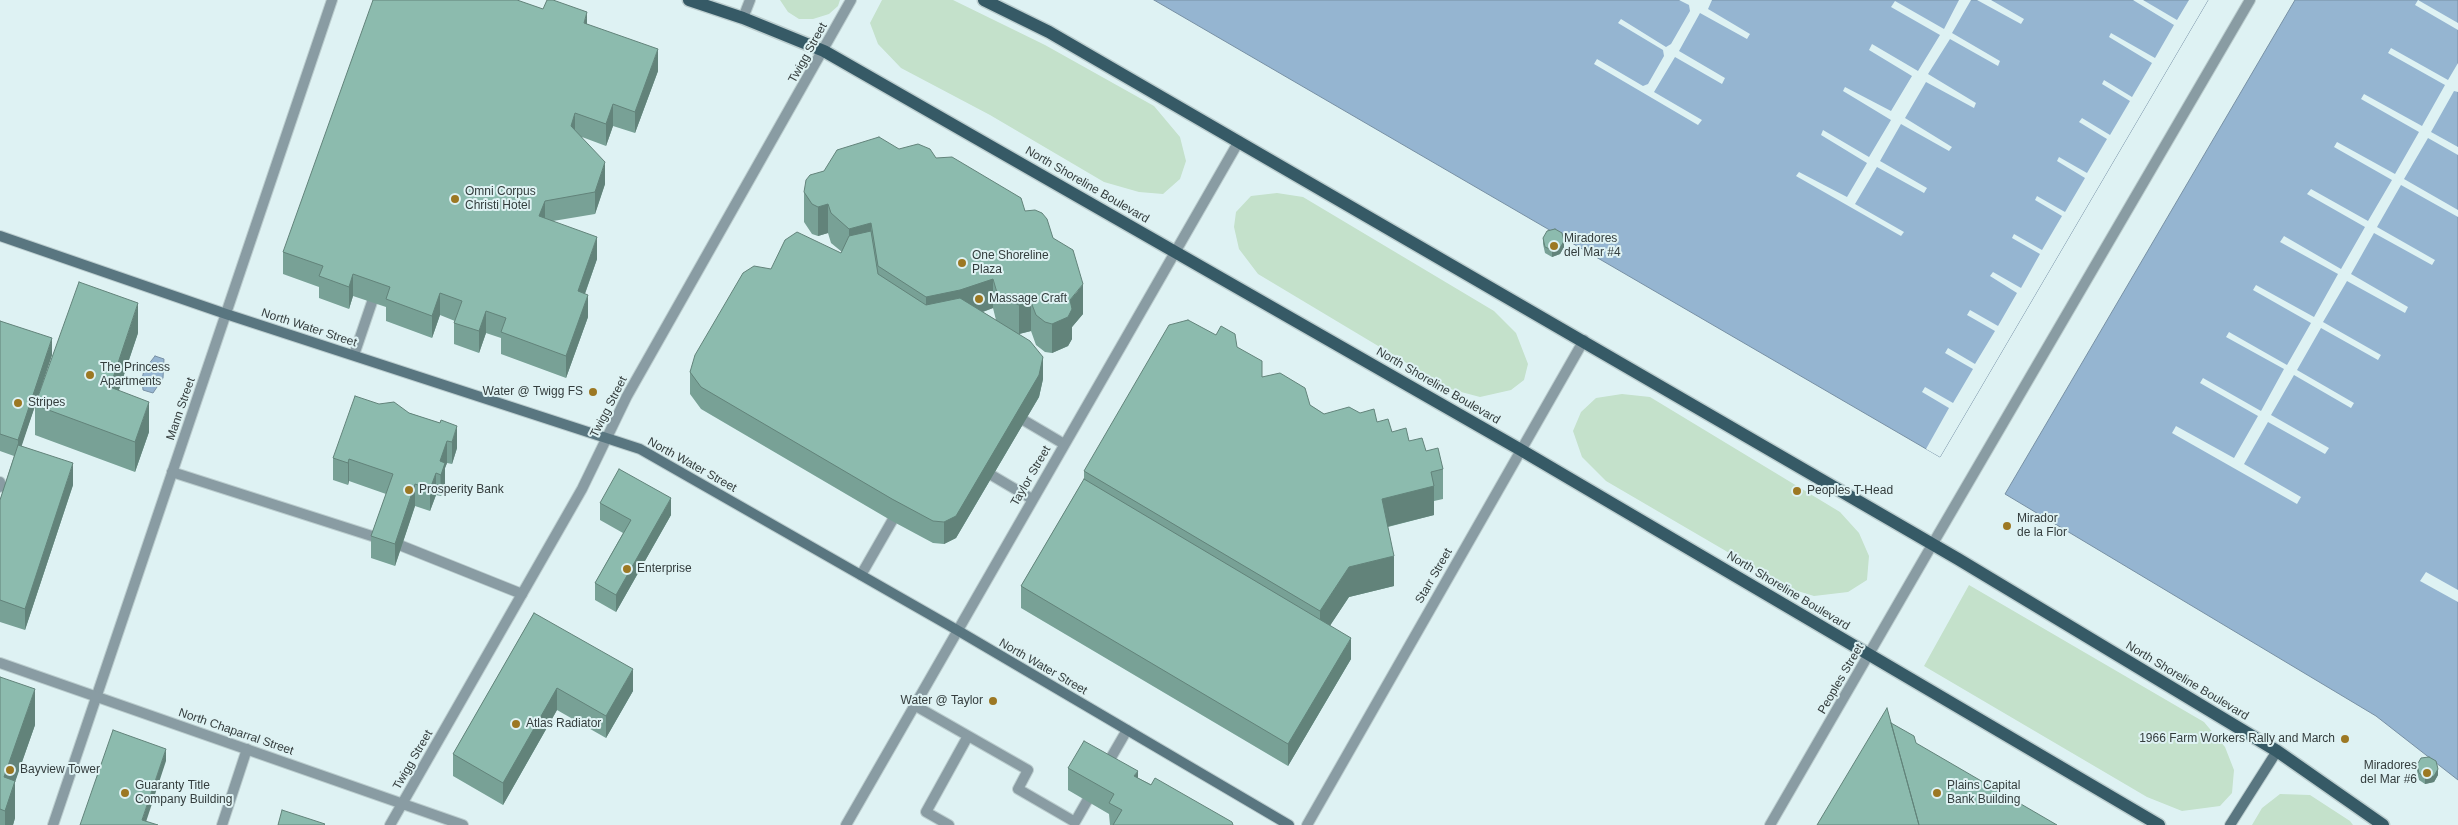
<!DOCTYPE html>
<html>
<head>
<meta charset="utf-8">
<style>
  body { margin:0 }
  canvas { display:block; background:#def2f3 }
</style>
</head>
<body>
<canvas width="2458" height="825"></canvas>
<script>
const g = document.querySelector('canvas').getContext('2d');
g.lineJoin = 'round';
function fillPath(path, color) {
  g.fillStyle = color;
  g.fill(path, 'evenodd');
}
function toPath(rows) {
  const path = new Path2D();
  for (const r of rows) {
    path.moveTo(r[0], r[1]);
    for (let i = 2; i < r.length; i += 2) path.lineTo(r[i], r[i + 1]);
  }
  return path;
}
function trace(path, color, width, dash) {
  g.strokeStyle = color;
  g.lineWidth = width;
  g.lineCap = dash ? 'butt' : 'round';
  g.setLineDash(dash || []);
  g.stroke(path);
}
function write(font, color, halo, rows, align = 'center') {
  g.font = font + ' Arial,sans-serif';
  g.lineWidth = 4;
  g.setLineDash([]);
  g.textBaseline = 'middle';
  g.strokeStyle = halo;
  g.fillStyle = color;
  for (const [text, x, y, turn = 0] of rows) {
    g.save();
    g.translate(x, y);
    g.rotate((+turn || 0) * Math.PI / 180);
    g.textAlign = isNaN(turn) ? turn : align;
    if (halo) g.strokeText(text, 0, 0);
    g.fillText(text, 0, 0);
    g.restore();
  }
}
const green = toPath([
  [780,0,840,0,838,6,829,14,813,19,799,19,788,12],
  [882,0,953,0,1045,45,1154,106,1180,137,1186,161,1180,179,1163,194,1139,192,1104,182,990,115,901,68,878,44,870,23],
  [1277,193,1303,197,1494,311,1516,333,1528,364,1524,380,1511,390,1480,397,1450,389,1258,274,1239,249,1234,227,1236,212,1251,196],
  [1622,394,1650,397,1840,512,1859,533,1869,556,1867,580,1848,592,1814,596,1791,589,1606,481,1582,457,1573,431,1581,412,1596,398],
  [1969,585,2204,722,2225,747,2234,770,2232,793,2220,806,2182,811,2147,797,1924,666],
  [2280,794,2310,795,2350,821,2353,825,2252,825,2262,808]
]);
const water = toPath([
  [1154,0,2208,0,1940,457,1154,0],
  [2295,0,2458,0,2458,780,2376,716,2005,494,2295,0],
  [155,356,164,359,163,378,153,393,143,390,142,379,144,370,155,356]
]);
const pier = toPath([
  [1679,0,1712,0,1708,9,1750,34,1747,39,1700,13,1679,51,1725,78,1722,84,1675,57,1654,92,1702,120,1698,125,1594,64,1597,59,1643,86,1648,84,1664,56,1663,50,1618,23,1621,19,1666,47,1671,44,1690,11,1689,5],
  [1959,0,1971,0,1952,33,2000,61,1998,66,1950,39,1928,74,1976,103,1974,108,1926,82,1905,118,1952,147,1949,151,1901,124,1880,161,1927,188,1924,193,1877,167,1855,204,1904,232,1901,236,1796,176,1799,172,1847,197,1867,163,1821,135,1823,130,1869,157,1891,120,1843,91,1845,87,1891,111,1912,76,1869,50,1872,44,1918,71,1940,35,1891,7,1895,1,1944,29],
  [1977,0,1991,0,2024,19,2021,24],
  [2133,0,2143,0,2177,20,2189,0,2208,0,1940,457,1926,449,1949,408,1922,392,1925,387,1953,403,1973,369,1945,353,1948,348,1975,364,1995,331,1967,315,1970,310,1998,326,2017,293,1990,276,1993,272,2021,288,2040,254,2012,238,2014,234,2042,250,2062,216,2035,200,2037,196,2065,212,2085,178,2057,161,2059,157,2087,173,2107,139,2079,122,2082,118,2110,135,2130,101,2102,84,2104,80,2132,97,2152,63,2109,37,2111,33,2155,58,2174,25],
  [2418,0,2458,23,2458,30,2415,5],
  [2391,48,2448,80,2458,63,2458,92,2454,91,2431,132,2458,147,2458,155,2428,138,2404,179,2458,210,2458,217,2401,185,2377,227,2435,260,2432,265,2374,233,2351,274,2408,307,2405,313,2347,281,2323,322,2381,355,2378,360,2321,328,2297,370,2354,403,2351,408,2294,375,2271,415,2329,448,2325,454,2268,422,2244,464,2301,497,2297,504,2172,433,2176,426,2234,458,2258,416,2200,383,2203,378,2261,411,2284,369,2226,337,2229,332,2287,365,2311,323,2253,290,2256,285,2314,317,2338,274,2280,242,2284,236,2341,269,2365,227,2307,194,2311,189,2368,221,2392,180,2334,147,2337,142,2395,174,2419,132,2361,99,2364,94,2422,126,2445,85,2388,53],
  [2426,572,2458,590,2458,602,2420,581]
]);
const service = toPath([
  [354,355,372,302],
  [1025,421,1064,444],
  [172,472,378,538],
  [993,476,1032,499],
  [0,482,0,487],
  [1932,545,2250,0],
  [402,546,522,594],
  [861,575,892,521],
  [914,705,1028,770,1018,789,1075,822,1087,801],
  [1105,768,1127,730],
  [222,825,247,749],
  [949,825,926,812,968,736]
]);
const minor = toPath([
  [743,18,750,0],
  [53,825,332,0],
  [846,825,1239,141],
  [1307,825,1584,340],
  [1770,825,1932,545]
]);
const tertiary = toPath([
  [0,663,463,825],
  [390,825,582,489,627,396,851,0]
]);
const secondary = toPath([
  [0,236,226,314,640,449,957,630,1289,825],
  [2230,825,2277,751]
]);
const primary = toPath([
  [689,0,743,18,824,51,1521,450,2159,825],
  [984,0,1049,32,1958,559,2277,751,2383,825]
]);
const wall = toPath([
  [587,24,658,71,635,133,613,126,606,146,582,137,605,184,595,214,553,221,597,259,585,294,588,317,566,378,501,354,501,338,486,333,479,353,454,344,454,323,455,321,440,315,432,338,386,321,386,307,353,296,349,309,319,298,319,287,283,274,283,252],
  [899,149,936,158,1025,211,1053,238,1083,314,1072,327,1072,339,1068,346,1052,353,1045,352,1036,345,1031,331,1019,334,1043,379,1039,397,956,538,944,544,933,543,892,521,701,409,690,394,690,372,771,269,841,253,842,252,831,243,828,233,818,236,812,234,804,222,804,192],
  [993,308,996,320,983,312],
  [1543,238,1564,247,1560,254,1552,257,1545,253,1543,244],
  [0,321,52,355,38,395,138,333,119,390,149,432,135,472,35,435,35,406,21,446,73,485,25,630,0,622,0,500,14,456,0,451],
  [1237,347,1262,377,1310,405,1324,414,1377,422,1392,432,1426,451,1443,469,1443,499,1434,501,1434,515,1388,527,1394,586,1349,597,1330,625,1351,659,1288,766,1021,608,1021,586,1084,479,1084,471],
  [379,404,409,413,440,423,457,448,452,464,447,463,445,468,445,485,441,496,436,495,430,511,415,506,395,566,371,558,371,536,386,494,349,481,348,485,333,480,333,458],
  [600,503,671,515,616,612,595,600,595,583,623,533,600,520],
  [534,613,633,691,606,738,557,710,503,805,453,776,453,754],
  [0,677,35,725,15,781,15,818,13,825,0,825],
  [2417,765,2438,775,2434,782,2425,784,2419,780,2417,771],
  [1068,768,1138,778,1233,825,1110,825,1109,814,1068,790]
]);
const shadedWall = toPath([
  [587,12,587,34,584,23],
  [658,49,658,71,635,133,635,112],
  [613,104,613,126,606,146,606,124],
  [575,113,575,135,571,126],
  [605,162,605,184,595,214,595,192],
  [545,201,545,223,539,216],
  [828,204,828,233,818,236,818,207],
  [871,223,871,253,849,258,849,229],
  [597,237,597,259,578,313,578,291],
  [1564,241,1564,247,1560,254,1552,257,1552,250],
  [353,274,353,296,349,309,349,287],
  [993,279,993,308,960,320,926,327,926,297],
  [1083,284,1083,314,1072,327,1072,339,1068,346,1052,353,1052,324],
  [440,293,440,315,432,338,432,316],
  [588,295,588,317,566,378,566,356],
  [1031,302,1031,331,1019,334,1019,305],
  [138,303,138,333,110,416,110,387],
  [486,311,486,333,479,353,479,331],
  [52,338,52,355,18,457,18,440],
  [1043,357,1043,379,1039,397,956,538,944,544,944,522],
  [149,402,149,432,135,472,135,442],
  [457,426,457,448,452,464,452,442],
  [447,441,447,463,445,468,445,485,441,496,440,461],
  [349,459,349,481,348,485,348,463],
  [73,463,73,485,25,630,25,609],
  [436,473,436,495,430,511,430,489],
  [415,484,415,506,395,566,395,544],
  [1434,486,1434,515,1382,528,1382,499],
  [671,498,671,515,616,612,616,595],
  [1394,556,1394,586,1349,597,1320,641,1320,611,1349,567],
  [1351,638,1351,659,1288,766,1288,744],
  [633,669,633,691,606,738,606,716],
  [557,688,557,710,503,805,503,783],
  [35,689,35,725,5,811,4,777],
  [166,749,166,761,145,825,142,820],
  [2438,769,2438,775,2434,782,2425,784,2425,778],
  [1138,771,1138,792,1134,776],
  [15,781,15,818,13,825,5,825,5,811]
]);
const building = toPath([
  [373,0,517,0,543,9,547,0,553,0,587,12,584,23,658,49,635,112,613,104,606,124,575,113,571,126,605,162,595,192,545,201,539,216,597,237,578,291,588,295,566,356,501,332,506,318,486,311,479,331,454,323,462,301,440,293,432,316,386,299,390,287,353,274,349,287,319,276,323,266,283,252,373,0],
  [879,137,899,149,918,144,930,149,936,158,952,157,1021,198,1025,211,1035,210,1042,213,1047,219,1053,238,1073,250,1083,284,1070,300,1072,309,1068,317,1052,324,1045,322,1036,315,1031,302,1019,305,998,296,993,279,960,290,926,297,878,266,871,223,849,229,831,213,828,204,818,207,812,204,804,192,806,180,810,175,824,171,837,150,879,137],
  [1555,229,1562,233,1564,241,1560,248,1552,250,1545,247,1543,238,1547,231,1555,229],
  [871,231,878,274,926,305,960,298,1030,341,1043,357,1039,375,956,516,944,522,933,521,892,499,701,387,690,372,695,355,743,273,754,266,771,269,785,240,797,232,841,253,849,236,871,231],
  [79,282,138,303,110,387,149,402,135,442,35,405,79,282],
  [1188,320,1216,335,1221,326,1235,334,1237,347,1262,361,1262,377,1280,373,1305,388,1310,405,1324,414,1349,407,1360,413,1374,409,1377,422,1388,419,1392,432,1406,428,1409,441,1422,438,1426,451,1438,448,1443,469,1431,472,1434,486,1382,499,1394,556,1349,567,1320,611,1084,471,1169,325,1188,320],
  [0,321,52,338,18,440,0,434,0,321],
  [355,396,379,404,394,402,409,413,440,423,441,420,457,426,452,442,447,441,440,461,445,463,441,475,436,473,430,489,415,484,395,544,371,536,393,474,349,459,348,463,333,458,355,396],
  [18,445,73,463,25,609,0,600,0,500,18,445],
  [619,469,671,498,616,595,595,583,631,520,600,503,619,469],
  [1084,479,1351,638,1288,744,1021,586,1084,479],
  [534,613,633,669,606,716,557,688,503,783,453,754,534,613],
  [0,677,35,689,4,777,15,781,5,811,0,809,0,677],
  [1887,708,1919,825,1817,825,1887,708],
  [1891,723,1914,736,1916,743,2057,825,1919,825,1891,723],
  [113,730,166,749,142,820,158,825,80,825,113,730],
  [1084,741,1138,771,1134,776,1151,785,1155,778,1232,822,1233,825,1113,825,1122,810,1109,803,1114,794,1068,768,1084,741],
  [2429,757,2436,761,2438,769,2434,776,2425,778,2419,773,2417,765,2421,758,2429,757],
  [282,810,325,824,324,825,278,825,282,810]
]);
const markers = [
  [455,199,5,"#9c7823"],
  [1554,246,5,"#9c7823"],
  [962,263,5,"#9c7823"],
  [979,299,5,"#9c7823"],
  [90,375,5,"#9c7823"],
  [593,392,5,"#9c7823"],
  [18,403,5,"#9c7823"],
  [409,490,5,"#9c7823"],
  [1797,491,5,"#9c7823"],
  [2007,526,5,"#9c7823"],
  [627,569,5,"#9c7823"],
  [993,701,5,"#9c7823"],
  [516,724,5,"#9c7823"],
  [2345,739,5,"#9c7823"],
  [10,770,5,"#9c7823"],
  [2427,773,5,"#9c7823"],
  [125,793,5,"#9c7823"],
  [1937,793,5,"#9c7823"]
];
const streetNames = [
  ["Twigg Street",808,53,-61],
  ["North Shoreline Boulevard",1087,185,30],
  ["North Water Street",309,328,18],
  ["North Shoreline Boulevard",1438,386,30],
  ["Twigg Street",609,407,-63],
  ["Mann Street",181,409,-71],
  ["North Water Street",692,465,29],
  ["Taylor Street",1031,476,-60],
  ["Starr Street",1434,576,-60],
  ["North Shoreline Boulevard",1788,591,31],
  ["North Water Street",1043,667,30],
  ["Peoples Street",1841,679,-60],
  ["North Shoreline Boulevard",2187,681,31],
  ["North Chaparral Street",236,732,19],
  ["Twigg Street",413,760,-60]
];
const poiNames = [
  ["Omni Corpus",465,192],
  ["Christi Hotel",465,206],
  ["Miradores",1564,239],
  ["del Mar #4",1564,253],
  ["One Shoreline",972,256],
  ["Plaza",972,270],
  ["Massage Craft",989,299],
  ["The Princess",100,368],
  ["Apartments",100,382],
  ["Water @ Twigg FS",583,392,"right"],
  ["Stripes",28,403],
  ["Prosperity Bank",419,490],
  ["Peoples T-Head",1807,491],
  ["Mirador",2017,519],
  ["de la Flor",2017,533],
  ["Enterprise",637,569],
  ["Water @ Taylor",983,701,"right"],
  ["Atlas Radiator",526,724],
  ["1966 Farm Workers Rally and March",2335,739,"right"],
  ["Miradores",2417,766,"right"],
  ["del Mar #6",2417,780,"right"],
  ["Bayview Tower",20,770],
  ["Guaranty Title",135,786],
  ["Company Building",135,800],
  ["Plains Capital",1947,786],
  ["Bank Building",1947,800]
];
fillPath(green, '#c4e1cb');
fillPath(water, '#95b5d1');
trace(water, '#7891a5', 1);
fillPath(pier, '#def2f3');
trace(service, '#bccecf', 12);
trace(minor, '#bccecf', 12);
trace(tertiary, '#bccecf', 12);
trace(secondary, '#bccecf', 12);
trace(primary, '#bccecf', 15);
trace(service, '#899ca3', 10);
trace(minor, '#899ca3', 10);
trace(tertiary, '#899ca3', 10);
trace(secondary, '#597680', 10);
trace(primary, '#365a66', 12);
fillPath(wall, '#78a196');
fillPath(shadedWall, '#62837a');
fillPath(building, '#8cbbae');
trace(building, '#62837a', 1);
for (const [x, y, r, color] of markers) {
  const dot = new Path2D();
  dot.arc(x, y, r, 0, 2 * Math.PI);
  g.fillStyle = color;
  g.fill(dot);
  trace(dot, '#def2f3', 2);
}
write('12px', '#343d3d', '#def2f3', streetNames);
write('12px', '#343d3d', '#def2f3', poiNames, 'left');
</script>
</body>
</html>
